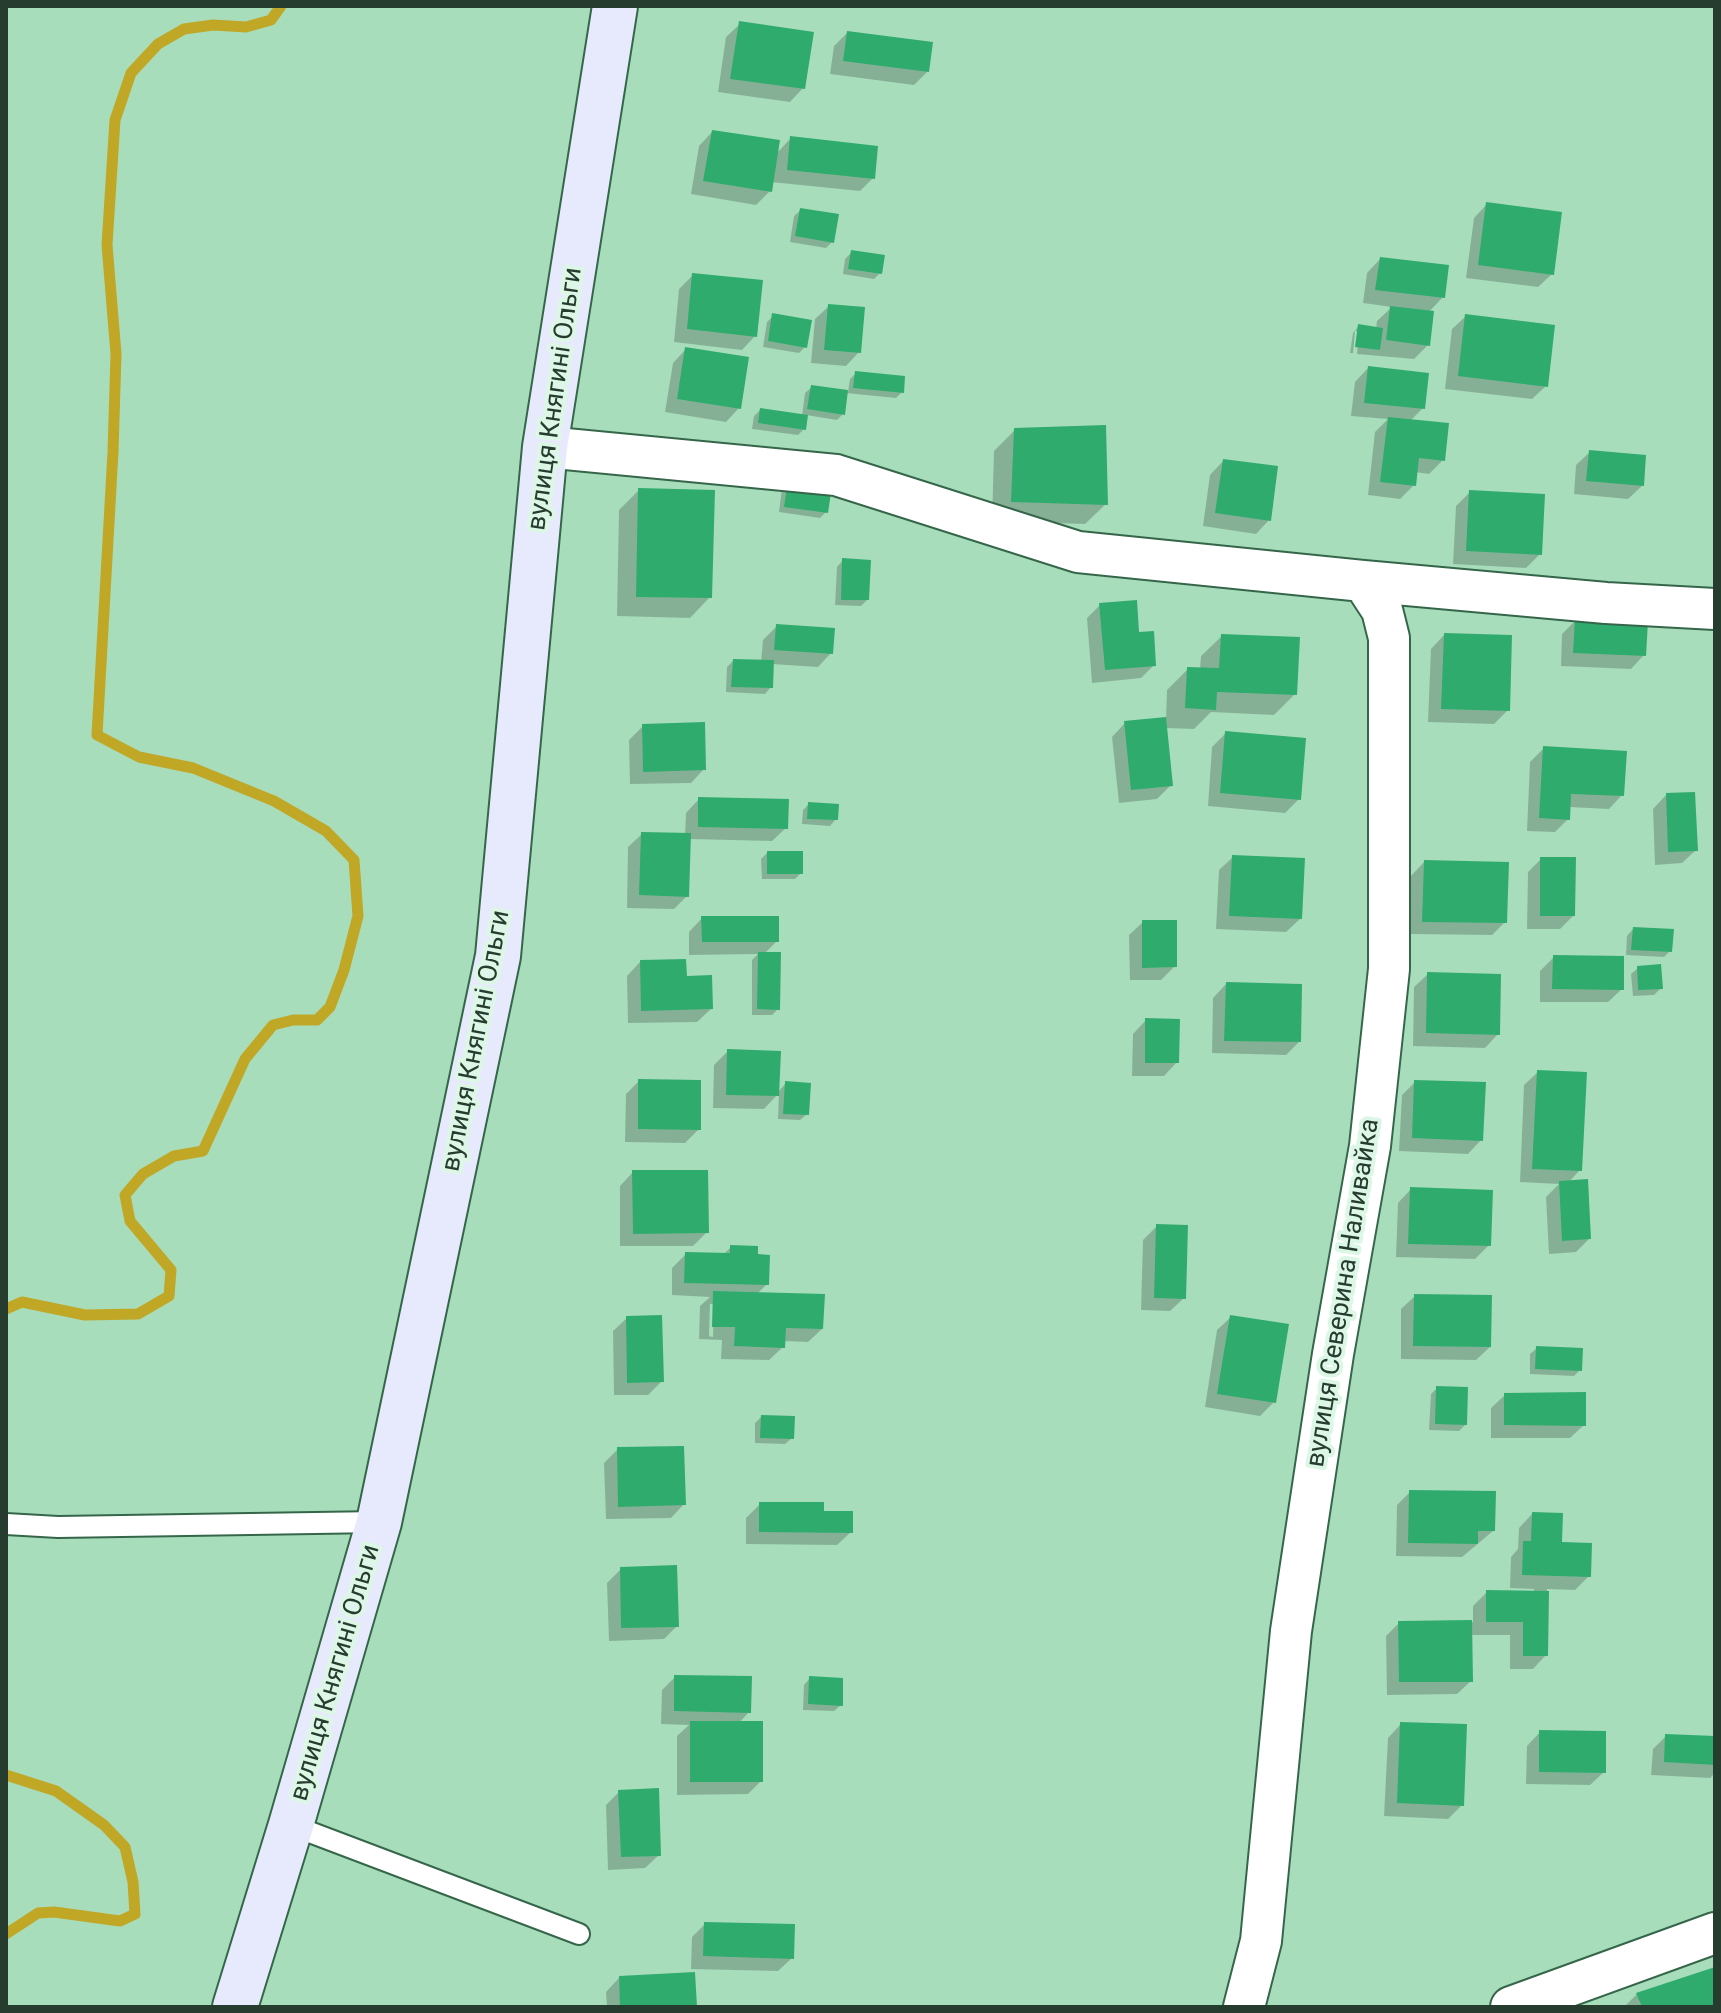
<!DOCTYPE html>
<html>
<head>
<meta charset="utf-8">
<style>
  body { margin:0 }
  #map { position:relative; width:1721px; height:2013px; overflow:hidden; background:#a8ddbc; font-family:Roboto,sans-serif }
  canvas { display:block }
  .frame { position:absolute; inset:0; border:8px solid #263c2f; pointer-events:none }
</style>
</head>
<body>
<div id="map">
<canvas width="1721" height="2013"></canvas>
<div class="frame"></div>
</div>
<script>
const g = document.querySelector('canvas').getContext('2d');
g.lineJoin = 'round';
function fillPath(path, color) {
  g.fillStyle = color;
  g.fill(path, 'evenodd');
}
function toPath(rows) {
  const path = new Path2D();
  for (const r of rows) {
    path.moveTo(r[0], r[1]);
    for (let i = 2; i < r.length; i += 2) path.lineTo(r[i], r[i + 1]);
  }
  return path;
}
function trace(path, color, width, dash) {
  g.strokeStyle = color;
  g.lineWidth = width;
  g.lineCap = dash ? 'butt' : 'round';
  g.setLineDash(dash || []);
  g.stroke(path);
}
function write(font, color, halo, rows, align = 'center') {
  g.font = font + ' Roboto,sans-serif';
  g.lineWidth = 8;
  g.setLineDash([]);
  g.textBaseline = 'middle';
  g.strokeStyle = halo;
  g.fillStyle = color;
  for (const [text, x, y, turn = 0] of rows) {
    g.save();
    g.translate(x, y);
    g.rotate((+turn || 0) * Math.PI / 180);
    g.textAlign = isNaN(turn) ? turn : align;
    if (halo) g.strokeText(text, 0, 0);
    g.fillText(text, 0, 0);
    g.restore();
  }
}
const shadow = toPath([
  [740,24,803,88,790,102,718,92,726,37],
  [847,33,928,71,914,85,830,74,834,46],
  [712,132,776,154,791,138,873,178,860,191,771,182,770,191,756,205,691,194,699,146],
  [1487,204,1552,274,1538,287,1466,278,1474,218],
  [801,210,832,242,826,248,790,242,794,216],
  [852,252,880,273,874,279,843,274,845,259],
  [1380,259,1443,297,1428,313,1428,345,1414,359,1357,354,1359,331,1355,331,1353,353,1350,353,1353,333,1359,326,1376,329,1377,321,1392,307,1363,303,1367,273],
  [693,275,755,336,742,350,674,342,679,289],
  [829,306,859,352,846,366,811,363,815,319],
  [773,316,805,347,799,353,763,347,767,322],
  [1466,316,1546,386,1532,399,1445,389,1452,329],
  [686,349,739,408,726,422,665,412,673,363],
  [1368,368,1423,408,1410,421,1443,460,1429,474,1415,472,1414,485,1400,499,1368,495,1375,432,1388,419,1351,416,1355,382],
  [856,373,902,392,896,398,846,393,843,414,837,420,806,415,804,429,798,435,752,429,754,416,760,410,802,416,805,393,812,387,848,392,850,379],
  [1015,430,1106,504,1085,524,992,521,994,451],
  [1590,452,1642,486,1628,499,1574,494,1576,465],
  [1223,461,1269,520,1256,534,1203,526,1210,475],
  [788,482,826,512,820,518,779,512,782,488],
  [639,490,710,597,690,618,617,616,619,510],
  [1470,492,1540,554,1526,568,1453,564,1456,506],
  [843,560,867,600,861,606,835,605,837,567],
  [1100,605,1137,634,1154,665,1141,678,1092,683,1087,618],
  [1576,620,1644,655,1631,669,1561,666,1562,634],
  [777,626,831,653,818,667,772,664,771,687,765,694,726,692,727,667,733,661,761,662,763,640],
  [1444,635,1508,710,1494,724,1428,722,1431,649],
  [1222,636,1295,694,1274,715,1211,712,1194,729,1165,728,1171,785,1157,799,1119,803,1112,737,1125,723,1166,719,1167,690,1188,669,1200,670,1201,656],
  [643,726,704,769,691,783,630,784,629,740],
  [1226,733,1299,799,1285,813,1208,806,1212,747],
  [1544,748,1622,795,1609,809,1569,807,1568,819,1555,832,1527,831,1530,762],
  [1666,795,1696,850,1682,863,1655,865,1653,809],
  [699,799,786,828,772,841,689,839,687,896,674,909,627,908,628,847,642,834,685,835,686,813],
  [809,804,836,819,830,826,802,824,803,810],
  [767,853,801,873,795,879,762,879,761,859],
  [1233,857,1300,919,1286,932,1216,929,1219,870],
  [1541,859,1573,916,1560,929,1527,929,1528,872],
  [1424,862,1505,922,1492,935,1410,934,1411,876],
  [702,918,777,941,764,954,778,1009,772,1015,752,1015,752,960,758,954,689,955,689,932],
  [1143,922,1175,966,1161,980,1130,980,1129,935],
  [1633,929,1670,951,1664,957,1626,955,1627,936],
  [1554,957,1622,989,1608,1002,1540,1002,1540,971],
  [640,962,685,978,711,1009,697,1022,628,1023,627,976],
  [1638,968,1661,988,1654,995,1633,996,1631,974],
  [1428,974,1498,1034,1485,1048,1413,1046,1414,987],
  [1226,984,1299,1042,1286,1055,1212,1053,1213,998],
  [1146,1020,1177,1062,1164,1076,1132,1076,1133,1034],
  [728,1051,778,1092,786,1083,807,1114,800,1120,778,1119,779,1093,764,1109,713,1108,714,1065],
  [1538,1072,1580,1170,1568,1183,1589,1239,1576,1252,1549,1254,1546,1197,1559,1184,1520,1182,1524,1085],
  [639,1081,699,1129,685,1143,625,1142,626,1094],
  [1415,1082,1481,1140,1468,1154,1399,1151,1402,1095],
  [633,1172,707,1232,693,1246,620,1246,620,1186],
  [1411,1189,1489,1245,1475,1259,1396,1257,1398,1203],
  [1157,1226,1184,1298,1170,1311,1141,1310,1143,1240],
  [731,1247,756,1256,767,1284,757,1294,822,1329,808,1342,783,1341,783,1347,769,1360,721,1359,722,1340,699,1339,700,1306,710,1297,672,1295,672,1268,686,1254,723,1255],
  [710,1304,714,1304,713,1337,709,1336],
  [1415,1296,1490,1347,1476,1360,1401,1359,1401,1309],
  [1231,1317,1274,1402,1260,1416,1205,1407,1217,1330],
  [627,1318,662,1381,648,1395,614,1395,613,1331],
  [1537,1348,1580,1370,1574,1376,1530,1374,1530,1354],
  [1437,1388,1465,1425,1459,1431,1429,1430,1431,1394],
  [1505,1395,1584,1425,1570,1438,1491,1438,1491,1408],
  [761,1417,792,1438,785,1444,755,1443,755,1423],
  [618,1449,684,1504,671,1518,606,1519,604,1463],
  [1410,1492,1493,1531,1462,1557,1396,1556,1397,1505],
  [760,1504,851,1532,837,1545,746,1544,746,1518],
  [1532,1514,1589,1576,1575,1590,1547,1589,1546,1655,1533,1669,1510,1669,1510,1635,1471,1635,1471,1681,1457,1694,1387,1695,1386,1636,1399,1623,1473,1622,1473,1606,1487,1592,1534,1592,1534,1589,1510,1588,1511,1557,1518,1549,1519,1528],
  [621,1569,677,1626,664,1639,609,1641,607,1583],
  [675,1677,749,1712,739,1723,761,1781,748,1794,677,1795,677,1736,689,1725,661,1724,662,1690],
  [810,1678,841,1705,834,1711,803,1710,804,1685],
  [1401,1724,1462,1805,1448,1819,1384,1816,1388,1738],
  [1540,1732,1604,1772,1590,1785,1526,1784,1527,1746],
  [1666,1736,1715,1738,1715,1773,1710,1778,1651,1775,1653,1749],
  [619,1792,659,1855,645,1868,608,1870,606,1805],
  [705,1924,792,1958,778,1971,691,1969,692,1937],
  [1715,1969,1715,2007,1624,2007,1637,1994],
  [619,1978,695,2007,607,2007,606,1992]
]);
const stream = toPath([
  [6,1309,22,1302,85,1315,138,1314,169,1296,171,1270,130,1221,125,1195,143,1174,174,1156,203,1151,245,1059,273,1025,293,1020,317,1020,330,1007,344,970,358,916,354,860,326,831,274,801,193,768,139,757,97,735,113,452,116,354,107,245,115,120,131,73,158,44,184,29,213,25,246,27,271,20,281,6],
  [6,1775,56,1791,104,1825,125,1847,133,1882,135,1914,120,1921,54,1912,38,1913,6,1934]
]);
const building = toPath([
  [739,21,814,32,805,89,730,79],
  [847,31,933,42,929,72,843,61],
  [712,130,780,140,772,192,703,181],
  [790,136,878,146,875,179,787,170],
  [1486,202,1562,212,1554,275,1478,265],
  [800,208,839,214,834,243,795,236],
  [851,250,885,255,882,274,848,269],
  [1380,257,1449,265,1445,298,1375,290],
  [692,273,763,280,757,337,687,329],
  [828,304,865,307,861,353,824,350],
  [1390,306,1434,311,1430,346,1386,340],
  [772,313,812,320,807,348,768,341],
  [1465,314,1555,325,1548,387,1458,376],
  [1358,324,1383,328,1380,350,1355,347],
  [685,347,749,357,741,409,677,399],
  [1368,366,1429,373,1425,409,1364,403],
  [855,371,905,376,904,393,853,388],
  [811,385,848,390,845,415,807,409],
  [760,408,808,415,806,430,758,423],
  [1388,417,1449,423,1445,461,1419,458,1416,486,1380,482],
  [1106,425,1108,505,1011,502,1014,428],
  [1589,450,1646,455,1644,486,1586,481],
  [1223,459,1278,466,1271,521,1215,513],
  [788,480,832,486,828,513,784,507],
  [638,488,715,490,712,598,636,597],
  [1469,490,1545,494,1542,555,1466,551],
  [842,558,871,560,869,600,841,600],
  [1137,600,1139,632,1154,631,1156,666,1105,670,1099,603],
  [1575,618,1648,621,1646,656,1573,653],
  [776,624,835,628,833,654,774,650],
  [1444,633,1512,635,1510,711,1441,709],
  [1221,634,1300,637,1297,695,1217,692,1216,710,1185,708,1187,667,1219,668],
  [733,659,774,660,773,688,731,687],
  [1166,717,1173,786,1131,790,1124,721],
  [705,722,706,770,643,772,642,724],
  [1225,731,1306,738,1301,800,1220,793],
  [1543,746,1627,751,1624,796,1571,794,1570,820,1539,818],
  [1695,792,1698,851,1668,852,1666,793],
  [698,797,789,799,788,829,698,827],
  [808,802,839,804,838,820,807,819],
  [641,832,691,833,689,897,639,895],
  [767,851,803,851,803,874,767,874],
  [1232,855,1305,858,1302,919,1229,916],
  [1540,857,1576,857,1575,916,1540,916],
  [1424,860,1509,862,1507,923,1422,922],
  [701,916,779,916,779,942,702,942],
  [1142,920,1177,920,1177,967,1142,968],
  [1633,927,1674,929,1672,952,1631,950],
  [758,952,781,952,780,1010,757,1009],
  [1553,955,1624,956,1624,990,1552,989],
  [686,959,687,976,712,975,713,1009,641,1011,640,960],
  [1661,964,1663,989,1638,990,1637,966],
  [1427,972,1501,974,1500,1035,1426,1033],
  [1226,982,1302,984,1301,1042,1224,1041],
  [1145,1018,1180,1019,1179,1063,1145,1063],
  [727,1049,781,1051,779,1096,726,1095],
  [1537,1070,1587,1072,1582,1171,1532,1169],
  [638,1079,701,1080,701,1130,638,1129],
  [1414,1080,1486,1082,1483,1141,1412,1138],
  [785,1081,811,1083,809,1115,783,1114],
  [632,1170,708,1170,709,1233,633,1234],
  [1588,1179,1591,1239,1562,1241,1559,1181],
  [1410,1187,1493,1190,1491,1246,1408,1244],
  [1156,1224,1188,1225,1186,1299,1154,1298],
  [730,1245,758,1246,758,1254,770,1255,769,1285,684,1283,685,1252,730,1253],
  [713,1291,825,1294,823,1329,786,1328,785,1348,734,1346,735,1327,712,1327],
  [1414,1294,1492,1295,1491,1347,1413,1346],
  [662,1315,664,1382,627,1383,626,1316],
  [1230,1315,1289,1324,1276,1403,1217,1394],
  [1536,1346,1583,1348,1582,1371,1535,1369],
  [1436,1386,1468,1387,1467,1425,1435,1424],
  [1586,1392,1586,1426,1504,1425,1504,1393],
  [761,1415,795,1416,794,1439,760,1438],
  [684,1446,686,1505,618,1507,617,1447],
  [1409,1490,1496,1491,1495,1531,1478,1531,1478,1544,1408,1543],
  [759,1502,824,1502,824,1511,853,1511,853,1533,759,1532],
  [1532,1512,1563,1513,1562,1542,1592,1543,1591,1577,1522,1575,1523,1541,1531,1541],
  [677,1565,679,1627,621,1628,620,1567],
  [1486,1590,1549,1591,1548,1656,1523,1656,1523,1622,1486,1622],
  [1472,1620,1473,1682,1399,1682,1398,1621],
  [674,1675,752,1676,751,1713,674,1711],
  [809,1676,843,1678,843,1706,808,1704],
  [690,1721,763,1721,763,1782,690,1782],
  [1400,1722,1467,1724,1464,1806,1397,1803],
  [1539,1730,1606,1731,1606,1773,1539,1772],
  [1665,1734,1715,1736,1715,1765,1664,1762],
  [659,1788,661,1856,621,1857,618,1790],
  [704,1922,795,1924,794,1959,703,1956],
  [1715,1967,1715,2007,1642,2007,1636,1993],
  [695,1972,697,2007,620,2007,619,1976]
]);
const lane = toPath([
  [6,1524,58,1527,379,1522],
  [291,1825,579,1934]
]);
const street = toPath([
  [545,447,836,475,1078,552,1363,581,1606,603,1715,609],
  [1244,2007,1261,1941,1291,1631,1333,1354,1370,1146,1389,969,1389,638,1382,610,1363,581],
  [1511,2007,1715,1933]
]);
const secondary = toPath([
  [235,2007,291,1825,379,1522,498,956,545,447,615,6]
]);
const streetNames = [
  ["вулиця Княгині Ольги",556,399,-82],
  ["вулиця Княгині Ольги",477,1041,-79],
  ["вулиця Северина Наливайка",1344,1293,-81],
  ["вулиця Княгині Ольги",336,1673,-74]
];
fillPath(shadow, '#0003');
trace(stream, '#c1a726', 11);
fillPath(building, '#2fab6e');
trace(lane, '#35664a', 24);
trace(street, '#35664a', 44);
trace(secondary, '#35664a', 48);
trace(lane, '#fff', 20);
trace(street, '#fff', 40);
trace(secondary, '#e7eafd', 44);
write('26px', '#263c2f', '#ddf7e6', streetNames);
</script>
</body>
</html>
